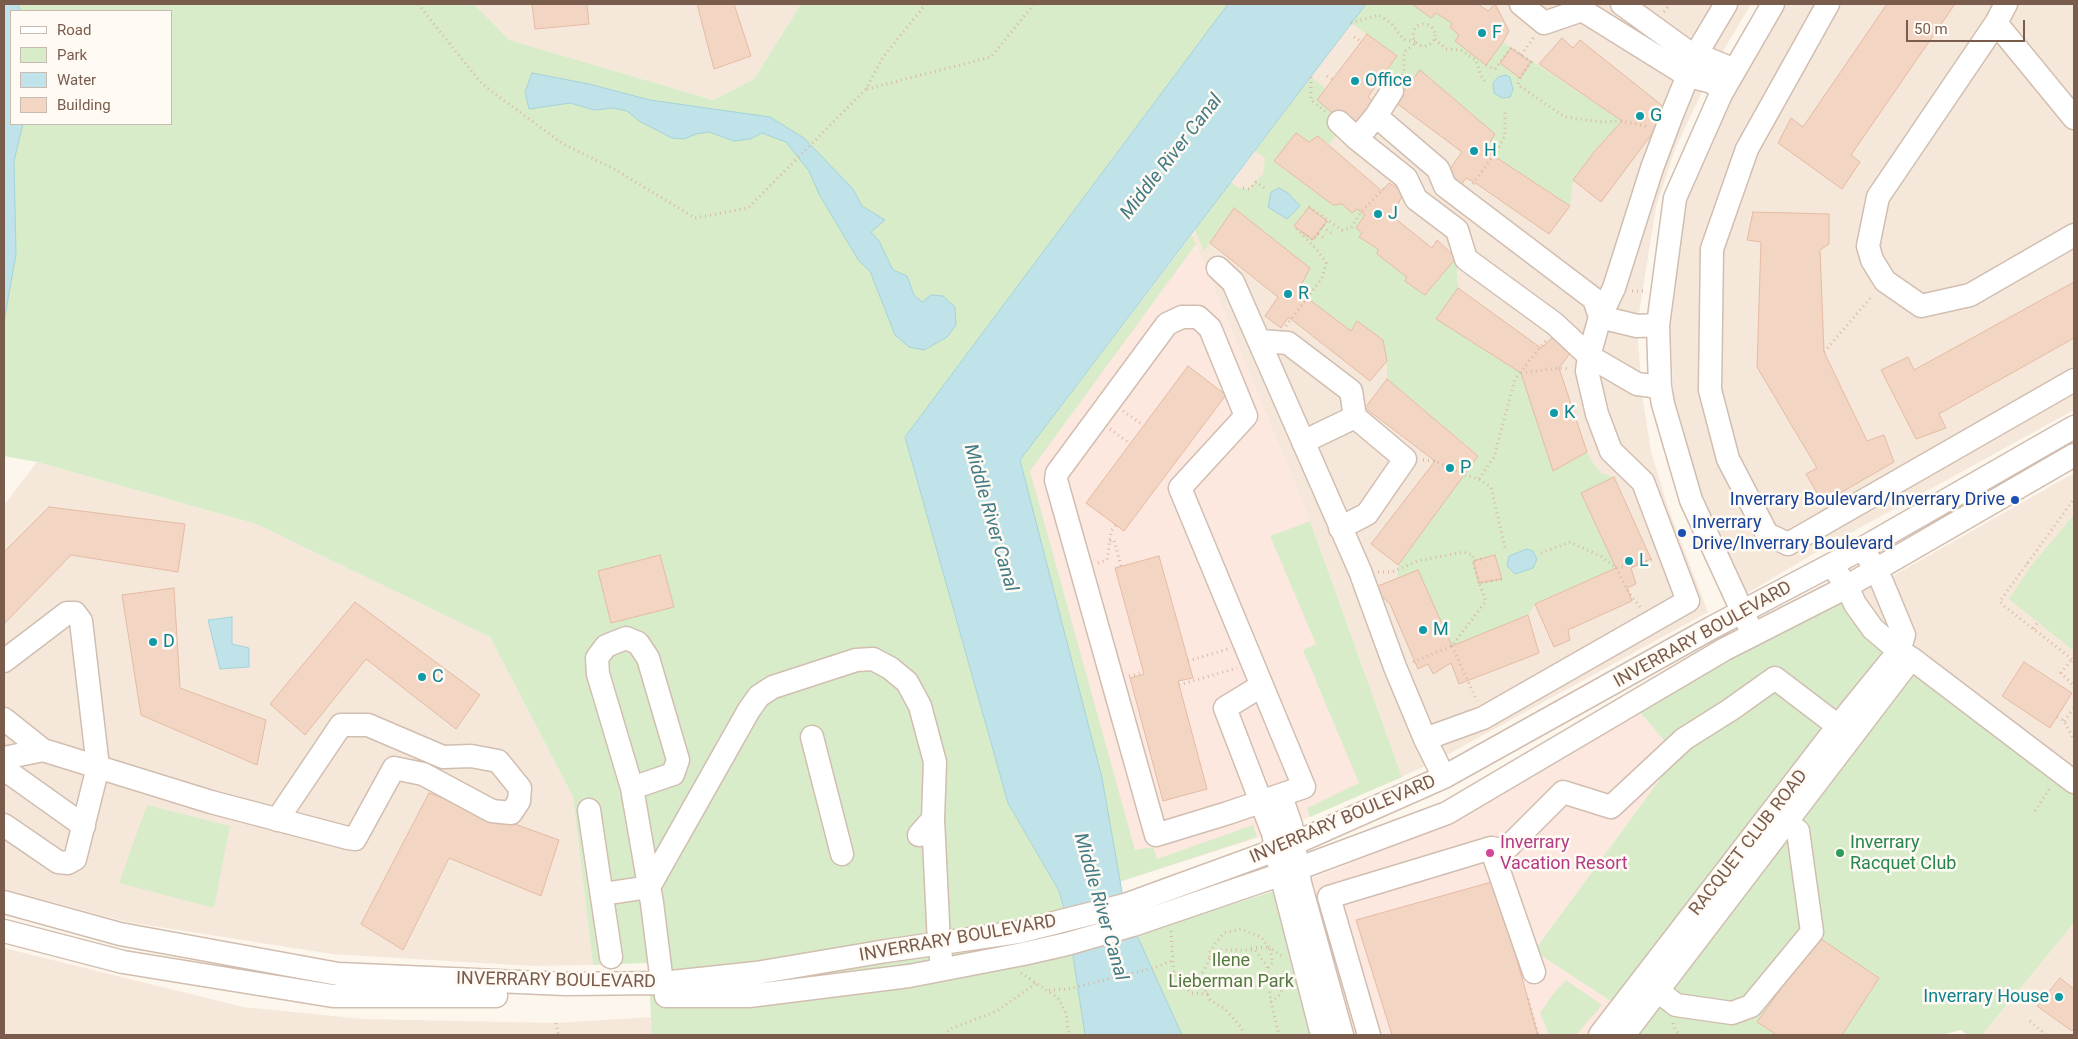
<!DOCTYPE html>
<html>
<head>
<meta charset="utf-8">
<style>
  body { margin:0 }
  #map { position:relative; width:2078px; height:1039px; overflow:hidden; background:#fdf6ec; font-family:Roboto,sans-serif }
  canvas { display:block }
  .frame { position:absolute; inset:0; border:5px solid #7a5c4d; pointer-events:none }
  .legend { position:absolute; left:10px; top:10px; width:162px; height:115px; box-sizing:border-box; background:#fffaf3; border:1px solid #cabbb1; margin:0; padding:6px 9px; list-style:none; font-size:15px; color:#7a5c4d }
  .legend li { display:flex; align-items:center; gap:10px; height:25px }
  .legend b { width:25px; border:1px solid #cabbb1 }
  .scale { position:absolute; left:1906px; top:20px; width:119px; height:22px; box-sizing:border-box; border:2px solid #7a5c4d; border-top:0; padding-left:6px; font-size:15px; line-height:18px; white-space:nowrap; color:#7a5c4d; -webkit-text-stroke:4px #fffaf3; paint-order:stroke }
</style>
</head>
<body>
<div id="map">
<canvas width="2078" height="1039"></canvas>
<div class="frame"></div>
<ul class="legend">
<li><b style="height:6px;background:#fff"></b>Road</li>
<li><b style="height:14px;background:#d8ecc9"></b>Park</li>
<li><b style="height:14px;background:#bfe3e8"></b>Water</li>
<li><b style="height:14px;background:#f3d5c3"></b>Building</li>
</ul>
<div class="scale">50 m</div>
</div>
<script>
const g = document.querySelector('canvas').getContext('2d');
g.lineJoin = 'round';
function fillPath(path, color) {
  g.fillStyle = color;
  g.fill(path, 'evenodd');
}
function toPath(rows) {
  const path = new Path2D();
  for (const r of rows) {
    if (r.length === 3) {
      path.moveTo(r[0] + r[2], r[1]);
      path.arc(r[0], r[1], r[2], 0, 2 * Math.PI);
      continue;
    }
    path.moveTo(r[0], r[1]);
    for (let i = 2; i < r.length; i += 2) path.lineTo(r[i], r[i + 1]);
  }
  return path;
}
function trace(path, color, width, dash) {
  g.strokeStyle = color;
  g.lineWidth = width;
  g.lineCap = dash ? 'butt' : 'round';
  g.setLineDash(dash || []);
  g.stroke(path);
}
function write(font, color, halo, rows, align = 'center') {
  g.font = font + ' Roboto,sans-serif';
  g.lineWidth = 5;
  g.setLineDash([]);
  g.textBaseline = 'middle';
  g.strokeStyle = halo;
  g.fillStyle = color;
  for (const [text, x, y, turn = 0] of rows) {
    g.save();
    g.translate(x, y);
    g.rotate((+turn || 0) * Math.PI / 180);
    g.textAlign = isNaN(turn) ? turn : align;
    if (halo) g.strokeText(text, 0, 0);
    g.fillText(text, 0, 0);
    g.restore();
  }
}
const residential = toPath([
  [474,4,801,4,754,79,713,100,508,40],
  [1366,4,1751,4,1716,63,1675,149,1656,207,1637,326,1642,394,1651,451,1668,508,1708,612,1436,761,1402,777,1310,521,1192,235],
  [1782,4,2074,4,2074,410,1825,547,1746,594,1698,494,1674,406,1670,319,1684,202,1734,88],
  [37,462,256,524,490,637,573,797,593,965,532,966,332,954,127,922,4,889,4,505],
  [2074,473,2074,782,1911,658,1851,596,1882,582],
  [2074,923,2074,1035,1982,1035],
  [4,948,243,1007,362,1019,556,1023,652,1017,652,1035,4,1035]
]);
const commercial = toPath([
  [1192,235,1310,521,1402,777,1273,833,1119,882,1102,778,1020,460],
  [1640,712,1677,756,1534,951,1621,1008,1600,1035,1314,1035,1300,883,1450,824]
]);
const green = toPath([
  [4,4,474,4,509,40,713,100,754,79,801,4,1228,4,905,437,1008,803,1059,891,1073,952,1085,1035,652,1035,648,963,593,965,573,797,490,637,256,524,37,462,4,456],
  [11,11,171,11,171,124,11,124],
  [1366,4,1412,4,1431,18,1436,13,1452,23,1450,27,1459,35,1455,41,1486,64,1503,42,1622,121,1594,152,1573,180,1570,206,1485,150,1495,134,1420,70,1399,96,1379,82,1397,56,1351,23],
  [1311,77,1325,88,1317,100,1346,124,1329,144,1318,136,1309,142,1296,133,1274,162,1333,205,1342,204,1352,213,1357,209,1365,215,1356,227,1362,233,1359,237,1378,249,1377,254,1407,277,1405,281,1425,295,1456,258,1458,288,1437,319,1521,373,1553,471,1587,452,1592,462,1601,473,1614,477,1581,493,1616,568,1535,604,1528,615,1452,646,1418,571,1398,578,1398,565,1478,455,1387,379,1387,361,1357,321,1351,331,1298,291,1309,268,1235,208,1204,251,1195,230,1231,182,1238,188,1249,189,1263,174,1265,158,1255,151],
  [1192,235,1196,244,1030,471,1135,850,1153,847,1157,859,1253,825,1257,837,1119,882,1020,460],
  [2074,515,2074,651,2009,599,2031,566],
  [1310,521,1402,777,1310,817,1307,808,1359,783,1303,650,1316,644,1270,536],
  [1851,596,1855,604,2074,783,2074,923,1982,1035,1967,1035,1961,1030,1941,1035,1600,1035,1621,1008,1534,951,1677,756,1640,712,1730,659],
  [147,805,230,826,214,908,119,883],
  [1274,891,1314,1035,1181,1035,1130,937],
  [1566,980,1602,1005,1576,1035,1549,1035,1540,1013,1554,993]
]);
const water = toPath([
  [4,4,17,4,21,11,11,11,11,124,23,124,14,161,16,254,5,316,4,333,4,4],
  [1228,4,1366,4,1020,460,1102,778,1125,909,1182,1035,1085,1035,1068,923,1059,891,1008,803,905,437,1228,4],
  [532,73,589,84,650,100,770,117,804,138,853,189,862,206,885,220,871,232,879,241,893,270,907,276,914,295,922,302,931,295,943,296,955,307,956,325,947,337,924,350,909,347,895,335,870,271,859,261,819,194,809,171,786,142,762,133,750,139,734,141,709,132,696,134,684,139,672,138,639,121,627,111,614,108,594,110,570,103,529,109,525,92,532,73],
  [1506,75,1510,77,1513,90,1510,97,1502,98,1494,93,1493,83,1498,77,1506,75],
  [1279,188,1288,193,1300,206,1287,219,1268,207,1271,192,1279,188],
  [1527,549,1533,551,1537,559,1533,568,1515,574,1507,566,1509,556,1527,549],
  [232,617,232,644,249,648,249,667,220,669,208,620,232,617]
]);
const building = toPath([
  [532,4,587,4,589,24,535,29,532,4],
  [697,4,734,4,751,56,714,69,697,4],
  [1412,4,1478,4,1488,11,1495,4,1509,31,1503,42,1486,65,1455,41,1459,35,1450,27,1452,23,1436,13,1431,18,1412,4],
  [1887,4,1955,4,1851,155,1860,162,1842,189,1778,143,1791,118,1803,127,1887,4],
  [1367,34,1397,56,1368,97,1377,104,1360,126,1351,118,1346,124,1317,100,1367,34],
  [1562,38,1573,48,1580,40,1669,111,1601,202,1573,180,1594,152,1622,121,1539,64,1562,38],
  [1511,48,1531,62,1520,78,1500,63,1511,48],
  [1420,70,1495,134,1485,150,1570,206,1549,234,1474,182,1466,178,1461,185,1447,173,1462,152,1395,102,1420,70],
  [1296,133,1309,142,1318,136,1382,191,1389,183,1404,192,1392,216,1432,248,1437,240,1456,258,1425,295,1405,281,1407,277,1377,254,1378,249,1359,237,1362,233,1356,228,1365,215,1357,209,1352,213,1342,204,1333,205,1274,161,1296,133],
  [1309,207,1327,221,1313,240,1294,226,1309,207],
  [1234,208,1310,268,1298,291,1351,331,1357,321,1383,340,1387,361,1370,381,1291,319,1288,318,1281,328,1265,316,1278,297,1210,243,1234,208],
  [1753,212,1829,214,1829,244,1820,250,1824,352,1867,441,1884,435,1894,462,1823,503,1806,474,1817,468,1757,367,1761,242,1747,240,1753,212],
  [2074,282,2074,338,1939,414,1946,428,1916,439,1881,370,1908,357,1914,370,2074,282],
  [1458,288,1541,348,1553,337,1571,352,1559,368,1587,452,1553,471,1521,373,1436,319,1458,288],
  [1188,366,1226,395,1124,531,1086,503,1188,366],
  [1387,379,1478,456,1398,565,1371,544,1435,461,1365,408,1387,379],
  [1614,477,1651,559,1631,568,1636,584,1627,588,1632,601,1568,630,1570,640,1554,647,1535,604,1616,568,1581,493,1614,477],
  [49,507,185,524,178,572,71,555,4,624,4,552,49,507],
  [660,555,674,607,611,623,598,571,660,555],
  [1495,555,1502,579,1479,583,1473,561,1495,555],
  [1159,556,1193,678,1178,681,1207,789,1163,801,1130,678,1144,674,1115,568,1159,556],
  [1418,570,1452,646,1528,615,1539,653,1459,684,1451,663,1433,674,1428,664,1418,669,1390,604,1373,588,1418,570],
  [174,588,180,688,266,720,257,765,141,715,122,595,174,588],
  [355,602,480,695,456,729,366,659,305,735,270,704,355,602],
  [2024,662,2072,693,2050,728,2002,696,2024,662],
  [429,793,559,840,541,896,449,858,403,950,361,924,429,793],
  [1495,881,1538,1035,1392,1035,1356,920,1495,881],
  [1818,937,1879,978,1842,1035,1777,1035,1757,1022,1818,937],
  [2060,978,2074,989,2074,1028,2072,1031,2037,1006,2060,978]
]);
const path = toPath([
  [418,4,482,84,563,144,614,169,695,218,748,208,866,89,883,57,926,4],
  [1664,12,1670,4],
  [1351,23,1379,15,1392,24,1403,39,1416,42],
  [1424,35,11],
  [1354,37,1360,41],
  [1435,39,1446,49,1461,50,1476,60,1481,76,1485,81],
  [1521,55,1534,37],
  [1486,65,1495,69,1511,48,1531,62,1520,78,1518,85,1565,117,1602,122,1622,121,1649,127],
  [1402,75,1404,71,1404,52,1416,43],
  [1327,76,1332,79],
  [1311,77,1311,100,1325,111],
  [867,89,991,57,1034,4],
  [1473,184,1498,149,1505,135,1505,109],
  [1243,188,1249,189,1256,182,1267,190],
  [1309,207,1342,230,1351,228,1361,212,1386,186],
  [1322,227,1331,233],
  [1303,233,1313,240,1327,221],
  [1318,234,1326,239],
  [1632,291,1643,291],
  [1286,326,1322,278,1326,263,1318,251,1294,226],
  [1824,352,1873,295],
  [1521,373,1559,368,1570,369],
  [1123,411,1143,425],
  [1110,429,1129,443],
  [1423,460,1435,461,1465,475,1479,479,1491,487,1505,548],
  [1479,479,1494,457,1515,379,1546,340],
  [1110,541,1114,540,1121,566],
  [1541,553,1570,542,1602,557,1616,568,1639,564,1653,559],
  [1098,563,1107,560,1111,531,1116,525],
  [2027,563,2031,566],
  [1616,568,1629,593,1641,608],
  [1378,572,1392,572,1418,561,1463,552,1473,555,1473,561],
  [1479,583,1473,561,1485,558],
  [2034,629,2037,623],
  [1452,646,1477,701],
  [2072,659,2004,606,2000,601,2074,499],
  [1188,661,1228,649],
  [2074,661,2072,659,2061,673,2074,686],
  [1413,662,1452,646,1486,601,1479,583,1502,579],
  [1129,676,1143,672],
  [1179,685,1237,668],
  [2057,717,2064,721,2074,740],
  [2064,721,2074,708],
  [2035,811,2051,786],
  [1171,931,1174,976,1191,993,1208,994],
  [1251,948,1269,947,1273,962,1268,968],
  [1210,957,1209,954,1214,945,1224,933,1241,929,1261,937,1269,947,1283,957],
  [1021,973,1058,998,1066,1013,1069,1035],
  [1049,990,1068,989,1154,968,1172,961],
  [1528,999,1538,1035],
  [1271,1002,1280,995,1285,980,1284,968],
  [2030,1021,2046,1035],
  [556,1023,558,1033,562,1035],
  [1673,1023,1676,1031,1681,1035],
  [944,1035,950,1029,997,1011,1036,983],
  [1244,1035,1241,1027,1225,1009,1210,1000,1200,978,1210,958,1221,950,1255,950,1267,966,1271,1002,1279,1035]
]);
const minor = toPath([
  [1521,4,1544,23,1582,10,1688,76,1709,81,1724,89],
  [1622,4,1695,57,1708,59,1735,70],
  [1828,4,1747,149,1712,249,1710,390,1728,459,1767,534,1788,544,2074,380],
  [2006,4,1996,23,1878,197,1868,246,1872,260,1885,281,1921,306,1970,295,2074,235],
  [1996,23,2074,118],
  [1376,116,1392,91],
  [1339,122,1357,139],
  [1218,268,1233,282,1360,571,1395,667,1425,739,1483,718,1688,601,1643,482,1611,451,1597,414,1587,371,1589,356,1600,317,1614,288,1652,168,1673,112,1698,51,1726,4],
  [1182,317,1198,317,1210,328,1246,416,1180,488,1304,787,1228,813,1156,835,1056,480,1057,473,1167,324,1182,317],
  [1658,325,1637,326,1600,317,1594,299,1445,186,1438,169,1376,116,1357,139,1406,178,1416,199,1457,230,1466,259,1555,324,1589,356,1637,384,1660,387],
  [1259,341,1288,343,1351,391,1355,417],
  [1303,442,1355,417,1405,459,1367,514,1340,528],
  [1838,574,1847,586,1855,604,1873,629,1899,651,1911,658,2074,782],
  [1749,626,1691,500,1663,404,1660,387,1658,325,1675,198,1721,94,1773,4],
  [4,661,67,613,75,613,81,621,98,767,75,859,68,863,58,862,4,825],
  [1261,686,1225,708,1273,833,1281,874,1322,1035],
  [4,719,43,750,4,758],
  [812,737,842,854],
  [1425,739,1444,777],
  [43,750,211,802,348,838,355,839,394,768,423,774,492,811,511,813,519,801,520,788,498,761,471,756,443,757,368,725,341,725,277,820],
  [4,769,84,826],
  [632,788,673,774,678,760,648,658,638,643,626,638,606,646,597,658,598,674,632,788,652,903,662,983],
  [1281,796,1291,825,1300,883,1342,1035],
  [589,810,611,957],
  [933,819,939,943,941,958],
  [1491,848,1505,850,1563,792,1611,807,1684,739,1730,710,1775,678,1838,726],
  [603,894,649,887,749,710,759,696,773,687,856,660,873,659,890,668,907,682,920,706,935,762,933,819,919,835],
  [4,902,120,934,338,974,565,984,662,983,756,973,886,951,1018,932,1125,905,1295,843,1444,777,1713,627,1863,548,2074,427],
  [4,931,123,962,333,996,496,996],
  [1658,991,1676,1005,1732,1013,1751,1006,1812,932,1798,831,1787,823],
  [666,996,749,996,909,976,1023,954,1067,944,1133,925,1297,869,1447,813,1725,649,1839,591,2074,455],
  [1369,1035,1329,897,1491,848,1534,972],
  [1600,1035,1838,726,1899,651,1904,635,1882,582,1868,557],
  [1624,1035,1907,664]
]);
const markers = [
  [1482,33,5,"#0f9aa8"],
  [1355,81,5,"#0f9aa8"],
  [1640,116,5,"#0f9aa8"],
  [1474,151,5,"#0f9aa8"],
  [1378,214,5,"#0f9aa8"],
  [1288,294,5,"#0f9aa8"],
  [1554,413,5,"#0f9aa8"],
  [1450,468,5,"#0f9aa8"],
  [2015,500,5,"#1a4fb4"],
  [1682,533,5,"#1a4fb4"],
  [1629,561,5,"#0f9aa8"],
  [1423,630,5,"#0f9aa8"],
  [153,642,5,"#0f9aa8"],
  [422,677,5,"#0f9aa8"],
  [1490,853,5,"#d1479c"],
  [1840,853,5,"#2e9e5b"],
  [2059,997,5,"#0f9aa8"]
];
const cultureNames = [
  ["F",1492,33],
  ["Office",1365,81],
  ["G",1650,116],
  ["H",1484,151],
  ["J",1388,214],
  ["R",1298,294],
  ["K",1564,413],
  ["P",1460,468],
  ["L",1639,561],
  ["M",1433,630],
  ["D",163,642],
  ["C",432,677],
  ["Inverrary House",2049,997,"right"]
];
const transitNames = [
  ["Inverrary Boulevard/Inverrary Drive",2005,500],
  ["Inverrary",1692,523,"left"],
  ["Drive/Inverrary Boulevard",1692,544,"left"]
];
const streetNames = [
  ["INVERRARY BOULEVARD",1703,635,-29],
  ["INVERRARY BOULEVARD",1343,820,-23],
  ["RACQUET CLUB ROAD",1749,843,-52],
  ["INVERRARY BOULEVARD",958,939,-10],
  ["INVERRARY BOULEVARD",556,981,1]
];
const hotelNames = [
  ["Inverrary",1500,843],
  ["Vacation Resort",1500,864]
];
const leisureNames = [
  ["Inverrary",1850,843],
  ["Racquet Club",1850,864]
];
const parkNames = [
  ["Ilene",1231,961],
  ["Lieberman Park",1231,982]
];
const waterNames = [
  ["Middle River Canal",1172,157,-52],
  ["Middle River Canal",990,518,74],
  ["Middle River Canal",1100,907,74]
];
fillPath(residential, '#f5e8da');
fillPath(commercial, '#fde8e0');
fillPath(green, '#d8ecc9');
fillPath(water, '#bfe3e8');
trace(water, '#a5d3da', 1);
fillPath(building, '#f3d5c3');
trace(building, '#e6bba3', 1);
trace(minor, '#d1beb0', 25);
trace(path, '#d9b8a5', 3, [1, 4]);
trace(minor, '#fff', 22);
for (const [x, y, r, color] of markers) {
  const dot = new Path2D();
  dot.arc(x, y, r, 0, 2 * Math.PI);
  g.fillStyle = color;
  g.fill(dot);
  trace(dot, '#fffaf3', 2);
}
write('18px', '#0d838f', '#fffaf3', cultureNames, 'left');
write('18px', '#164399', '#fffaf3', transitNames, 'right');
write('18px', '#7a5c4d', '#fffaf3', streetNames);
write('18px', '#b23c85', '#fffaf3', hotelNames, 'left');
write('18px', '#27864d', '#fffaf3', leisureNames, 'left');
write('18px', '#537a41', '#fffaf3', parkNames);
write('italic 19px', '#437c86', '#fffaf3', waterNames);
</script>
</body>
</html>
